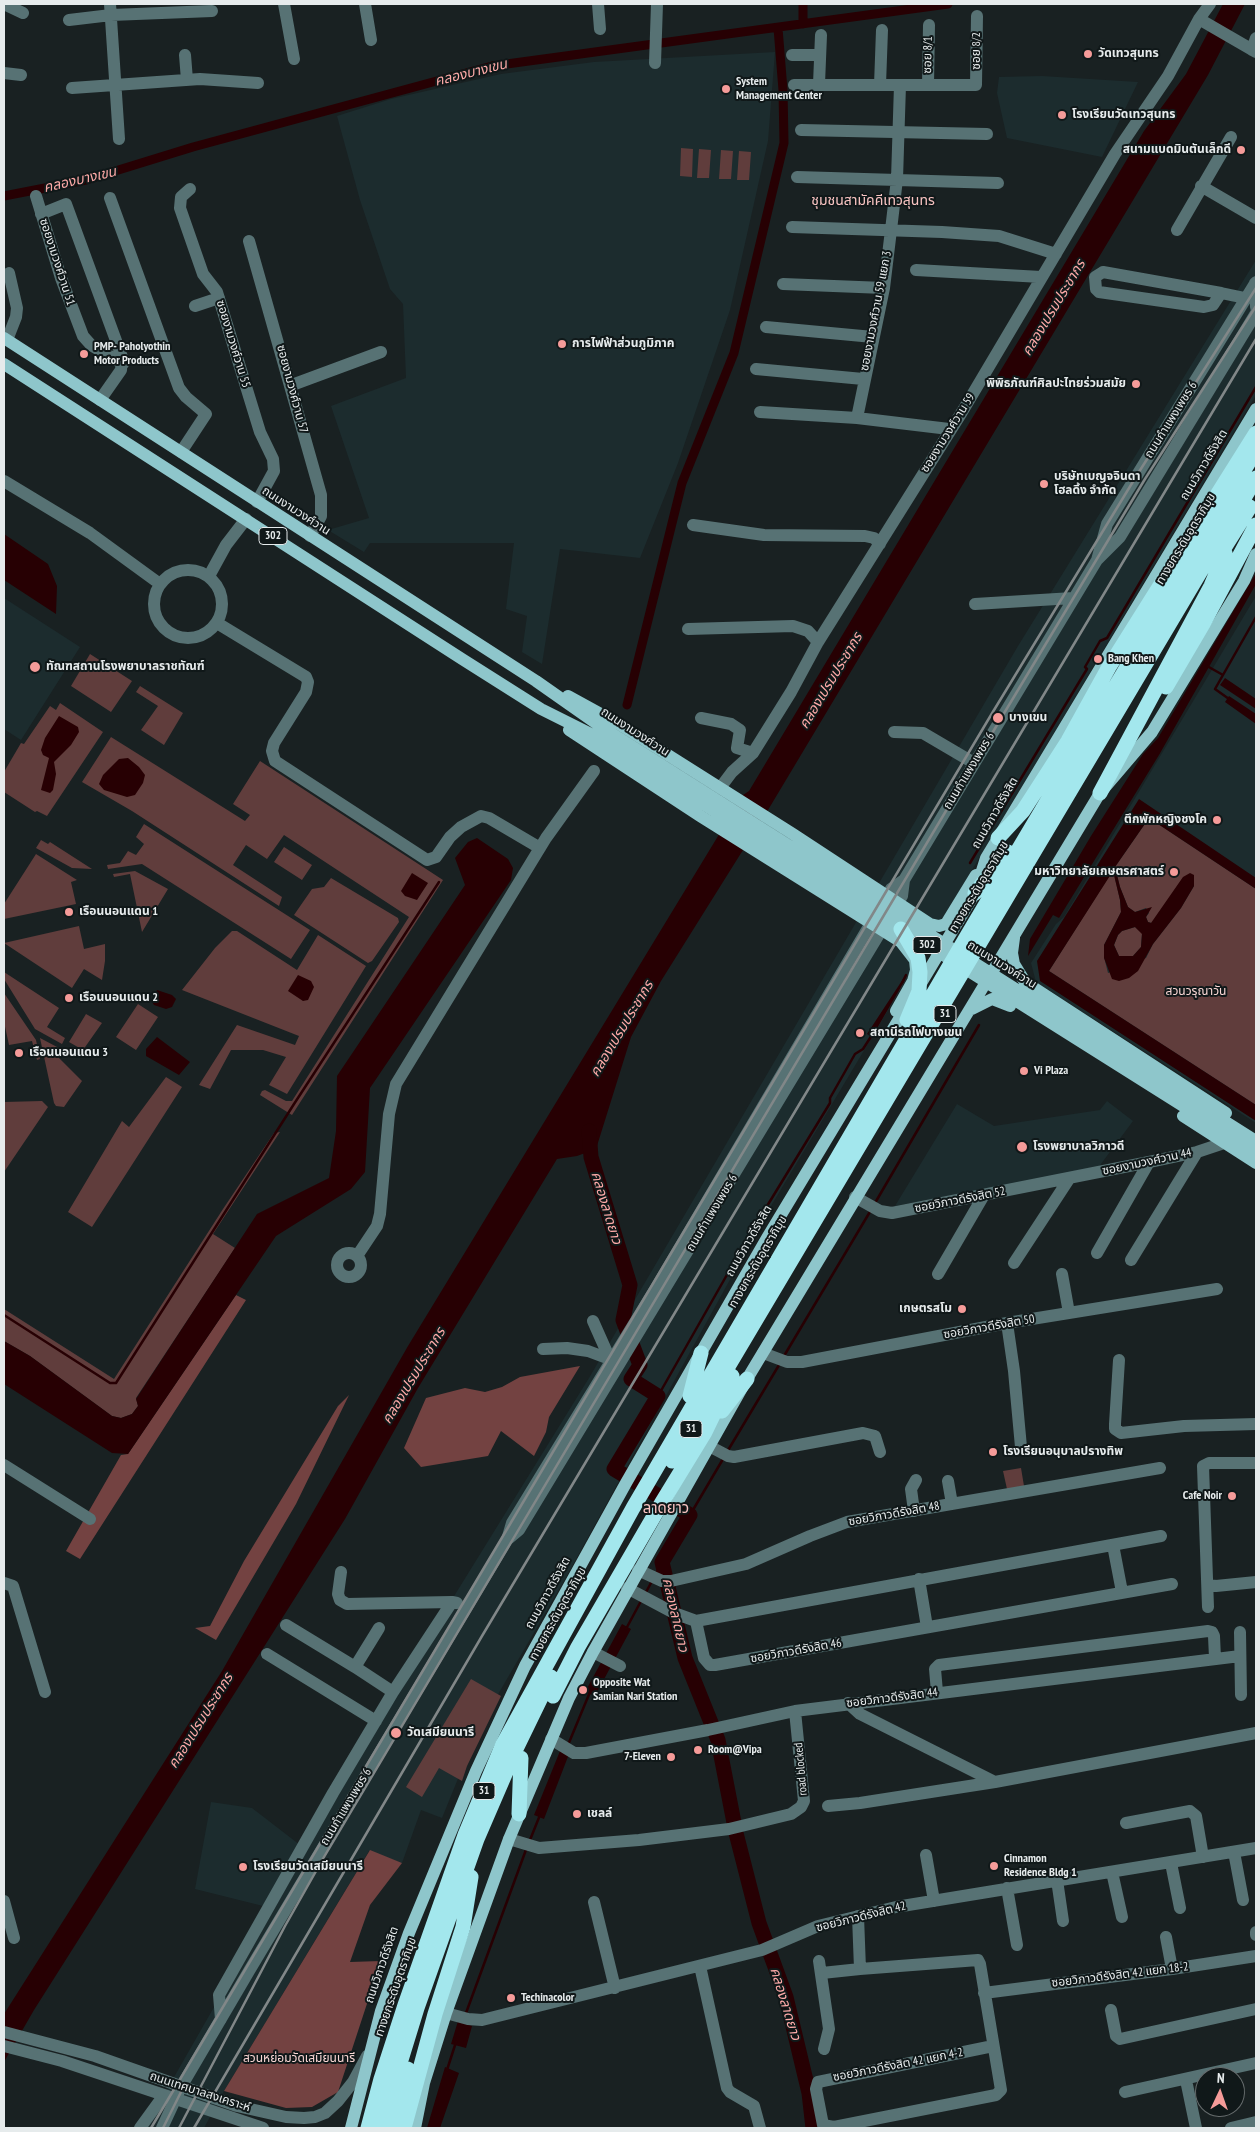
<!DOCTYPE html>
<html>
<head>
<meta charset="utf-8">
<style>
  body { margin:0 }
  #map { position:relative; width:1260px; height:2132px; overflow:hidden; background:#192122; font-family:"PT Sans Narrow",sans-serif }
  canvas { display:block }
  .frame { position:absolute; inset:0; border:5px solid #e6ebec; pointer-events:none }
  .north { position:absolute; left:1195px; top:2067px; width:50px; height:50px; box-sizing:border-box; background:#101819; border:1px solid #666c6d; border-radius:50%; rotate:3deg; font-size:14px; font-weight:700; line-height:20px; text-align:center; color:#e6ebec }
  .north::after { content:''; display:block; margin:auto; width:18px; height:22px; background:#f59b99; clip-path:polygon(50% 0,100% 100%,50% 72%,0 100%) }
</style>
</head>
<body>
<div id="map">
<canvas width="1260" height="2132"></canvas>
<div class="frame"></div>
<div class="north">N</div>
</div>
<script>
const g = document.querySelector('canvas').getContext('2d');
g.lineJoin = 'round';
function fillPath(path, color) {
  g.fillStyle = color;
  g.fill(path, 'evenodd');
}
function toPath(rows) {
  const path = new Path2D();
  for (const r of rows) {
    if (r.length === 3) {
      path.moveTo(r[0] + r[2], r[1]);
      path.arc(r[0], r[1], r[2], 0, 2 * Math.PI);
      continue;
    }
    path.moveTo(r[0], r[1]);
    for (let i = 2; i < r.length; i += 2) path.lineTo(r[i], r[i + 1]);
  }
  return path;
}
function trace(path, color, width, dash) {
  g.strokeStyle = color;
  g.lineWidth = width;
  g.lineCap = dash ? 'butt' : 'round';
  g.setLineDash(dash || []);
  g.stroke(path);
}
function write(font, color, halo, rows, align = 'center') {
  g.font = font + ' "PT Sans Narrow","Noto Sans Thai",sans-serif';
  g.lineWidth = 4;
  g.setLineDash([]);
  g.textBaseline = 'middle';
  g.strokeStyle = halo;
  g.fillStyle = color;
  for (const [text, x, y, turn = 0] of rows) {
    g.save();
    g.translate(x, y);
    g.rotate((+turn || 0) * Math.PI / 180);
    g.textAlign = isNaN(turn) ? turn : align;
    if (halo) g.strokeText(text, 0, 0);
    g.fillText(text, 0, 0);
    g.restore();
  }
}
const built = toPath([
  [775,52,768,141,730,310,678,463,640,558,560,549,542,664,522,652,527,616,506,609,514,543,370,543,364,552,328,530,369,518,331,406,406,378,403,304,390,289,360,200,337,116,391,99,501,74,594,62],
  [1042,76,1138,82,1102,157,1007,138,997,93,999,77],
  [1256,260,1256,395,765,1216,564,1581,479,1727,442,1818,421,1810,402,1863,369,1851,224,2091,204,2128,145,2128,383,1711,589,1378,1018,646],
  [1256,596,1256,1123,1036,982,1031,963,1056,924,1064,917],
  [4,598,80,647,21,740,4,729],
  [1107,1101,1133,1121,1098,1168,895,1206,957,1104,994,1126,1100,1110],
  [211,1802,252,1808,300,1845,263,1906,195,1889]
]);
const green = toPath([
  [681,148,693,149,692,177,680,176],
  [699,149,711,150,709,178,697,178],
  [721,150,733,151,731,179,719,179],
  [739,151,751,152,749,180,737,180],
  [90,654,132,681,111,712,71,686],
  [140,686,183,713,164,745,141,730,158,706,136,692],
  [60,703,103,732,47,816,37,811,35,812,4,792,4,772,21,743,24,744,50,706,56,710],
  [111,737,245,821,250,815,233,804,260,761,443,880,292,1115,260,1095,262,1091,265,1090,286,1101,292,1101,409,917,284,835,267,859,246,845,233,865,282,897,279,906,132,811,82,782],
  [1149,818,1256,889,1256,1105,1049,971,1113,870,1120,900,1121,912,1104,945,1104,957,1108,973,1146,958,1153,944,1181,908,1194,886,1183,878,1152,923,1148,922,1146,917,1149,913,1146,908,1135,912,1128,907,1120,887,1115,867],
  [144,824,310,930,291,959,142,864,108,869,107,865,120,863,128,851,136,855,144,844,136,837],
  [41,840,48,844,50,842,92,869,72,868,36,848],
  [284,847,312,865,302,880,274,862],
  [36,854,77,880,71,882,76,904,4,919,4,904],
  [135,871,168,889,142,932,130,874,114,877,113,874],
  [331,878,398,918,399,922,372,961,368,963,294,915,312,889,324,887],
  [79,926,84,949,105,944,105,961,102,980,84,969,72,988,4,943],
  [1135,927,1142,933,1141,947,1133,956,1119,956,1114,945,1118,935,1122,931],
  [232,931,237,931,297,970,318,935,366,966,287,1094,269,1085,286,1057,263,1050,231,1050,210,1089,199,1085,237,1025,295,1045,299,1036,182,990,215,948],
  [4,972,59,1008,47,1027,65,1038,62,1044,35,1029,4,979],
  [4,993,36,1040,40,1059,37,1060,32,1041,9,1045,4,1022],
  [138,1004,158,1017,136,1050,116,1037],
  [86,1014,102,1023,83,1050,69,1042],
  [40,1038,59,1048,56,1055,82,1081,64,1107,56,1106,54,1103],
  [166,1077,182,1087,92,1227,68,1212,122,1121,129,1127],
  [42,1101,48,1107,4,1172,4,1102],
  [280,1132,213,1234,235,1248,136,1398,138,1406,132,1414,121,1418,112,1416,30,1356,4,1341,4,1309,114,1379,223,1209,274,1133],
  [1021,1468,1024,1486,1007,1489,1003,1471],
  [471,1679,501,1696,467,1766,462,1781,439,1768,422,1797,406,1787]
]);
const forest = toPath([
  [236,1295,246,1300,80,1559,66,1551,121,1455,128,1454],
  [580,1366,549,1417,546,1432,534,1456,501,1431,488,1456,421,1467,404,1448,426,1398,465,1388,485,1392,502,1387,520,1377],
  [349,1395,296,1504,216,1640,195,1628,210,1626,244,1561,338,1406],
  [370,1850,402,1863,370,1905,350,1962,381,1961,338,2092,312,2107,286,2108,224,2091]
]);
const water = toPath([
  [1223,4,1245,4,1208,75,768,810,661,981,631,1037,596,1149,577,1156,557,1159,418,1388,345,1519,34,2010,4,2062,4,2014,222,1671,408,1346,743,795,749,791,1144,131,1186,74],
  [4,534,48,564,57,586,56,614,4,580],
  [1256,573,1256,584,1159,755,1059,918,1053,915,1028,956,1030,939,1091,836,1143,754,1158,738],
  [1225,678,1256,699,1256,709,1220,685],
  [1229,696,1256,714,1256,724,1225,702],
  [59,716,78,727,79,732,71,745,54,762,56,774,53,790,50,793,41,790,49,758,43,755,41,750,45,738],
  [128,758,139,767,145,775,143,783,135,795,127,797,104,790,99,784,103,775,119,759],
  [1139,799,1256,878,1256,889,1149,818,1115,867,1120,887,1128,907,1135,912,1152,907,1146,917,1148,922,1151,923,1183,877,1190,873,1194,875,1194,886,1181,908,1153,944,1138,971,1129,978,1119,981,1112,979,1104,958,1104,945,1121,912,1120,900,1113,871,1049,971,1256,1105,1256,1121,1040,981,1037,961],
  [1135,927,1142,934,1141,947,1133,956,1119,956,1114,945,1118,935,1122,931],
  [477,838,508,859,513,868,511,880,370,1088,365,1172,351,1189,276,1236,128,1454,112,1453,4,1384,4,1341,30,1356,112,1416,121,1418,132,1414,138,1406,136,1399,257,1214,329,1178,336,1131,337,1076,465,885,455,858,468,842],
  [412,873,428,883,417,900,405,896,401,891],
  [298,975,311,981,314,987,308,1000,303,1001,288,991],
  [903,979,905,980,872,1037,867,1034],
  [157,990,172,995,176,999,172,1007,166,1009,154,1005,152,1002],
  [157,1037,190,1062,179,1075,146,1056,146,1049],
  [622,1624,631,1629,595,1696,585,1692],
  [560,1751,569,1754,544,1819,534,1815],
  [458,2021,472,2026,466,2048,451,2044],
  [445,2067,459,2073,440,2128,427,2128]
]);
const stream = toPath([
  [1207,666,1223,675],
  [1229,699,1215,689,1256,617],
  [970,863,1087,669,1085,667,1100,641,1107,638,1256,387],
  [902,983,906,975],
  [875,1203,979,1025],
  [4,1315,110,1383,116,1383,294,1104,439,882],
  [784,1356,871,1210],
  [658,1396,753,1229,830,1103,830,1098,855,1054,863,1049,872,1035],
  [727,1452,779,1365],
  [690,1515,723,1459],
  [656,1574,662,1562],
  [645,1594,652,1581],
  [626,1629,641,1601],
  [568,1745,590,1692],
  [530,1840,540,1815],
  [466,2013,527,1847],
  [447,2070,456,2042]
]);
const canal = toPath([
  [803,24,803,4],
  [4,196,86,180,193,147,492,66,948,4],
  [627,705,682,483,734,353,784,143,783,90,778,28]
]);
const river = toPath([
  [589,1131,591,1157,630,1285,623,1320,640,1365,631,1379,658,1396,614,1469,690,1515,662,1562,685,1658,718,1740,736,1833,759,1923,786,1997,809,2093,813,2128]
]);
const minor = toPath([
  [4,4,23,13],
  [110,4,119,139],
  [284,4,294,59],
  [365,4,371,40],
  [598,4,600,29],
  [1199,19,1256,52],
  [69,20,111,15,212,11],
  [1252,50,1256,38],
  [185,55,187,80],
  [792,55,820,55],
  [655,63,657,4],
  [4,73,21,75],
  [819,84,821,35],
  [794,85,976,85,977,16],
  [880,85,882,30],
  [928,85,929,25],
  [72,88,200,79,258,83],
  [801,130,987,134],
  [797,177,998,183],
  [1201,186,1256,218],
  [190,189,181,197,180,208,203,274,217,292,260,432,273,459,274,471,257,502],
  [36,196,61,278,83,336,91,345,123,364],
  [110,198,179,388,186,397,206,414,181,452],
  [41,214,66,204,122,357,121,370,100,400],
  [792,227,942,232,999,236,1056,254],
  [1177,230,1231,137],
  [249,241,321,495,321,516,310,536],
  [916,270,1041,277],
  [1103,272,1221,293,1213,305,1204,307,1099,292,1096,289,1095,277,1103,272],
  [1255,283,1256,307],
  [783,284,884,288],
  [1221,293,1245,298],
  [195,306,219,298],
  [766,327,873,337],
  [7,340,16,317,17,308,9,273],
  [756,369,863,379],
  [292,385,381,352],
  [760,412,857,418,949,429],
  [857,418,884,288,891,230,897,179,900,85],
  [4,481,90,533,160,584],
  [693,525,764,535,865,536,874,538,880,544],
  [1097,560,1107,524,1256,282],
  [188,604,34],
  [209,576,226,545,246,519],
  [975,604,1073,598],
  [217,623,306,677,308,682,306,692,274,743,272,751,275,761,427,860,436,857,450,837,461,827,481,816,489,818,540,848],
  [688,629,793,626,808,631,818,642],
  [701,718,731,724,740,730,737,748,753,753],
  [894,732,923,733,974,763],
  [720,788,732,772,753,753,791,692,818,642,962,412,1115,154,1168,76,1199,19,1210,4],
  [855,1197,880,1211,892,1213,1149,1162,1197,1152,1224,1143],
  [1097,1253,1149,1162],
  [349,1265,12],
  [357,1256,377,1226,380,1214,389,1114,396,1084,546,838,594,771],
  [1131,1260,1197,1152],
  [1014,1263,1069,1179],
  [938,1274,984,1195],
  [1062,1274,1069,1313],
  [593,1321,609,1357],
  [1007,1323,1014,1371,1021,1447],
  [543,1349,567,1348,588,1351,612,1360],
  [763,1353,787,1362,802,1362,1007,1323,1217,1289],
  [1119,1360,1115,1424,1115,1429,1121,1433,1184,1426,1256,1424],
  [709,1446,728,1456,734,1457,863,1433,875,1436,880,1452],
  [4,1465,90,1519],
  [948,1481,952,1504],
  [914,1511,911,1489,916,1480],
  [507,1540,519,1530,875,941,902,896,904,880],
  [1113,1545,1122,1592],
  [638,1570,662,1581,671,1581,746,1564,810,1536,847,1522,1160,1468],
  [341,1572,338,1594,340,1600,347,1604,452,1602,457,1603],
  [919,1579,927,1627],
  [4,1583,13,1586,45,1692],
  [1208,1585,1216,1586,1256,1582],
  [627,1588,674,1613,696,1621,1161,1536],
  [1208,1607,1203,1466,1209,1463,1256,1463],
  [696,1621,704,1658,710,1665,715,1665,1172,1584],
  [286,1625,355,1667],
  [379,1628,355,1667,393,1692,452,1602],
  [1240,1632,1241,1695],
  [593,1652,620,1666],
  [267,1654,376,1721],
  [937,1692,935,1669,939,1665,1208,1631,1212,1632,1214,1636,1215,1658],
  [848,1703,860,1714,995,1782],
  [551,1739,574,1753,586,1753,708,1730,795,1711,1240,1656],
  [828,1806,860,1803,995,1782,1256,1733],
  [1126,1823,1190,1811,1196,1816,1203,1857],
  [509,1839,539,1848,639,1840,729,1829,791,1814,801,1807,804,1801,795,1711],
  [1234,1852,1243,1900],
  [926,1855,934,1901],
  [1171,1863,1180,1908],
  [1112,1872,1122,1917],
  [1057,1880,1063,1921],
  [1007,1888,1017,1945],
  [4,1901,14,1938],
  [594,1902,615,1988],
  [858,1916,860,1969,978,1960,980,1964,1001,2090,996,2095,834,2127,823,2125,816,2089,818,2082,993,2046],
  [1256,1932,1256,1935],
  [1166,1937,1172,1969],
  [819,1961,829,2029,824,2049],
  [700,1966,727,2088,730,2092,754,2106,760,2128],
  [822,1973,860,1969],
  [984,1993,1172,1969,1256,1956],
  [1111,2010,1116,2036,1120,2039,1256,2009],
  [446,2013,468,2019,482,2020,762,1950,818,1926,896,1907,1256,1848],
  [221,2019,219,1995,333,1793,393,1692],
  [4,2032,95,2056,237,2106,286,2117,304,2118,315,2117,325,2113,338,2101,353,2082,367,2056],
  [4,2046,62,2061,263,2128],
  [1186,2080,1196,2128],
  [1125,2092,1256,2063],
  [140,2128,164,2095],
  [162,2128,181,2087,249,1971,507,1540,512,1523,656,1288,891,889,904,880,1097,560,1120,537,1256,313],
  [1231,2128,1256,2122]
]);
const major = toPath([
  [4,338,536,681,603,728,1256,1141],
  [4,364,462,659,541,709,597,737,1256,1152],
  [568,696,619,724,793,834,930,924,939,926,946,924,976,875],
  [569,730,700,816,901,942,915,960,916,970,913,981,896,1011],
  [1014,938,1012,953,1014,964,1025,982,1226,1113],
  [920,985,975,893,986,858,1256,409],
  [972,1009,992,999,1010,1006],
  [1183,1116,1256,1163],
  [351,2128,381,2011,409,1933,476,1771,525,1666,626,1483,767,1238,908,1004],
  [415,2128,424,2083,446,2013,509,1839,569,1698,593,1652,747,1379,1100,793,1152,732,1244,581,1256,554]
]);
const highway = toPath([
  [1216,561,1250,507],
  [1166,687,1203,624,1256,525],
  [1100,793,1211,586,1225,553],
  [998,838,1023,811,1068,741,1109,667,1256,433],
  [975,893,1008,852],
  [901,929,918,958,920,972,919,991,907,1020],
  [690,1396,701,1353],
  [722,1411,747,1379],
  [672,1461,1256,478],
  [553,1696,578,1647,661,1504,705,1432,732,1376],
  [519,1814,521,1758],
  [368,2128,381,2079,405,2005,465,1835,503,1744,633,1508,734,1335,967,936,1256,450],
  [380,2128,417,2008,477,1839,515,1751,551,1677],
  [395,2128,408,2069],
  [404,2128,435,2014,463,1927,471,1877]
]);
const rail = toPath([
  [151,2128,991,715,1137,475,1256,288],
  [163,2128,183,2088],
  [179,2128,285,1926,324,1857,1000,720,1145,479,1256,306],
  [194,2128,482,1636,1256,339]
]);
const markers = [
  [1088,54,5,"#f59b99"],
  [726,89,5,"#f59b99"],
  [1062,115,5,"#f59b99"],
  [1241,150,5,"#f59b99"],
  [562,344,5,"#f59b99"],
  [84,354,5,"#f59b99"],
  [1136,384,5,"#f59b99"],
  [1044,484,5,"#f59b99"],
  [1098,659,5,"#f59b99"],
  [35,667,6,"#f59b99"],
  [998,718,6,"#f59b99"],
  [1217,820,5,"#f59b99"],
  [1174,872,5,"#f59b99"],
  [69,912,5,"#f59b99"],
  [69,998,5,"#f59b99"],
  [860,1033,5,"#f59b99"],
  [19,1053,5,"#f59b99"],
  [1024,1071,5,"#f59b99"],
  [1022,1147,6,"#f59b99"],
  [962,1309,5,"#f59b99"],
  [993,1452,5,"#f59b99"],
  [1232,1496,5,"#f59b99"],
  [583,1690,5,"#f59b99"],
  [396,1733,6,"#f59b99"],
  [698,1750,5,"#f59b99"],
  [671,1757,5,"#f59b99"],
  [577,1814,5,"#f59b99"],
  [994,1866,5,"#f59b99"],
  [243,1867,5,"#f59b99"],
  [511,1998,5,"#f59b99"]
];
const shields = [
  [273,536,28],
  [927,945,28],
  [945,1014,22],
  [691,1429,22],
  [484,1791,22]
];
const shieldNames = [
  ["302",273,536],
  ["302",927,945],
  ["31",945,1014],
  ["31",691,1429],
  ["31",484,1791]
];
const streetNames = [
  ["ซอย 8/2",977,51,-90],
  ["ซอย 8/1",928,55,-89],
  ["ซอยงามวงศ์วาน 51",57,262,72],
  ["ซอยงามวงศ์วาน 59 แยก 3",876,311,-79],
  ["ซอยงามวงศ์วาน 55",233,344,73],
  ["ซอยงามวงศ์วาน 57",292,389,75],
  ["ถนนกำแพงเพชร 6",1171,420,-58],
  ["ซอยงามวงศ์วาน 59",948,433,-58],
  ["ถนนวิภาวดีรังสิต",1204,465,-59],
  ["ถนนงามวงศ์วาน",296,511,33],
  ["ทางยกระดับอุตราภิมุข",1186,539,-59],
  ["ถนนงามวงศ์วาน",635,732,33],
  ["ถนนกำแพงเพชร 6",969,771,-59],
  ["ถนนวิภาวดีรังสิต",995,813,-60],
  ["ทางยกระดับอุตราภิมุข",979,887,-59],
  ["ถนนงามวงศ์วาน",1002,965,32],
  ["ซอยงามวงศ์วาน 44",1147,1162,-12],
  ["ซอยวิภาวดีรังสิต 52",960,1200,-11],
  ["ถนนกำแพงเพชร 6",712,1213,-59],
  ["ถนนวิภาวดีรังสิต",749,1241,-60],
  ["ทางยกระดับอุตราภิมุข",758,1262,-60],
  ["ซอยวิภาวดีรังสิต 50",989,1327,-10],
  ["ซอยวิภาวดีรังสิต 48",894,1514,-10],
  ["ถนนวิภาวดีรังสิต",548,1593,-61],
  ["ทางยกระดับอุตราภิมุข",558,1614,-61],
  ["ซอยวิภาวดีรังสิต 46",796,1651,-10],
  ["ซอยวิภาวดีรังสิต 44",892,1698,-7],
  ["road blocked",801,1769,-95],
  ["ถนนกำแพงเพชร 6",346,1807,-59],
  ["ซอยวิภาวดีรังสิต 42",861,1917,-14],
  ["ถนนวิภาวดีรังสิต",382,1965,-71],
  ["ซอยวิภาวดีรังสิต 42 แยก 18-2",1120,1975,-7],
  ["ทางยกระดับอุตราภิมุข",396,1987,-71],
  ["ซอยวิภาวดีรังสิต 42 แยก 4-2",898,2065,-11],
  ["ถนนเทศบาลสงเคราะห์",200,2092,18]
];
const poiNames = [
  ["วัดเทวสุนทร",1098,54],
  ["System",736,82],
  ["Management Center",736,96],
  ["โรงเรียนวัดเทวสุนทร",1072,115],
  ["สนามแบดมินตันเล็กดี",1231,150,"right"],
  ["การไฟฟ้าส่วนภูมิภาค",572,344],
  ["PMP- Paholyothin",94,347],
  ["Motor Products",94,361],
  ["พิพิธภัณฑ์ศิลปะไทยร่วมสมัย",1126,384,"right"],
  ["บริษัทเบญจจินดา",1054,477],
  ["โฮลดิ้ง จำกัด",1054,491],
  ["Bang Khen",1108,659],
  ["ทัณฑสถานโรงพยาบาลราชทัณฑ์",46,667],
  ["บางเขน",1009,718],
  ["ตึกพักหญิงชงโค",1207,820,"right"],
  ["มหาวิทยาลัยเกษตรศาสตร์",1164,872,"right"],
  ["เรือนนอนแดน 1",79,912],
  ["เรือนนอนแดน 2",79,998],
  ["สถานีรถไฟบางเขน",870,1033],
  ["เรือนนอนแดน 3",29,1053],
  ["Vi Plaza",1034,1071],
  ["โรงพยาบาลวิภาวดี",1033,1147],
  ["เกษตรสโม",952,1309,"right"],
  ["โรงเรียนอนุบาลปรางทิพ",1003,1452],
  ["Cafe Noir",1222,1496,"right"],
  ["Opposite Wat",593,1683],
  ["Samian Nari Station",593,1697],
  ["วัดเสมียนนารี",407,1733],
  ["Room@Vipa",708,1750],
  ["7-Eleven",661,1757,"right"],
  ["เชลล์",587,1814],
  ["Cinnamon",1004,1859],
  ["Residence Bldg 1",1004,1873],
  ["โรงเรียนวัดเสมียนนารี",253,1867],
  ["Techinacolor",521,1998]
];
const parkNames = [
  ["สวนวรุณาวัน",1196,992],
  ["สวนหย่อมวัดเสมียนนารี",299,2059]
];
const waterNames = [
  ["คลองบางเขน",471,73,-14],
  ["คลองบางเขน",80,180,-13],
  ["คลองเปรมประชากร",1054,308,-59],
  ["คลองเปรมประชากร",831,681,-59],
  ["คลองเปรมประชากร",622,1029,-59],
  ["คลองลาดยาว",606,1208,73],
  ["คลองเปรมประชากร",414,1376,-59],
  ["คลองลาดยาว",675,1615,77],
  ["คลองเปรมประชากร",201,1721,-58],
  ["คลองลาดยาว",785,2004,73]
];
const neighbourhoodNames = [
  ["ชุมชนสามัคคีเทวสุนทร",873,201]
];
const quarterNames = [
  ["ลาดยาว",666,1509]
];
fillPath(built, '#1c2c2e');
fillPath(green, '#603d3c');
fillPath(forest, '#734241');
fillPath(water, '#270003');
trace(stream, '#270003', 2.5);
trace(canal, '#270003', 9);
trace(river, '#270003', 15);
trace(minor, '#577274', 12);
trace(major, '#8ec6cb', 12);
trace(highway, '#a3e7ed', 15);
trace(rail, '#818788', 2.5);
for (const [x, y, r, color] of markers) {
  const dot = new Path2D();
  dot.arc(x, y, r, 0, 2 * Math.PI);
  g.fillStyle = color;
  g.fill(dot);
  trace(dot, '#101819', 2);
}
for (const [x, y, w] of shields) {
  const box = new Path2D();
  box.roundRect(x - w / 2, y - 8.5, w, 17, 4);
  g.fillStyle = '#101819';
  g.fill(box);
  trace(box, '#e6ebec', 1);
}
write('bold 11px', '#e6ebec', null, shieldNames);
write('12px', '#e6ebec', '#101819', streetNames);
write('bold 12px', '#e6ebec', '#101819', poiNames, 'left');
write('12px', '#fad7d5', '#101819', parkNames);
write('italic 14px', '#feaaa8', '#101819', waterNames);
write('14px', '#f9c4c2', '#101819', neighbourhoodNames);
write('15px', '#f9c4c2', '#101819', quarterNames);
</script>
</body>
</html>
